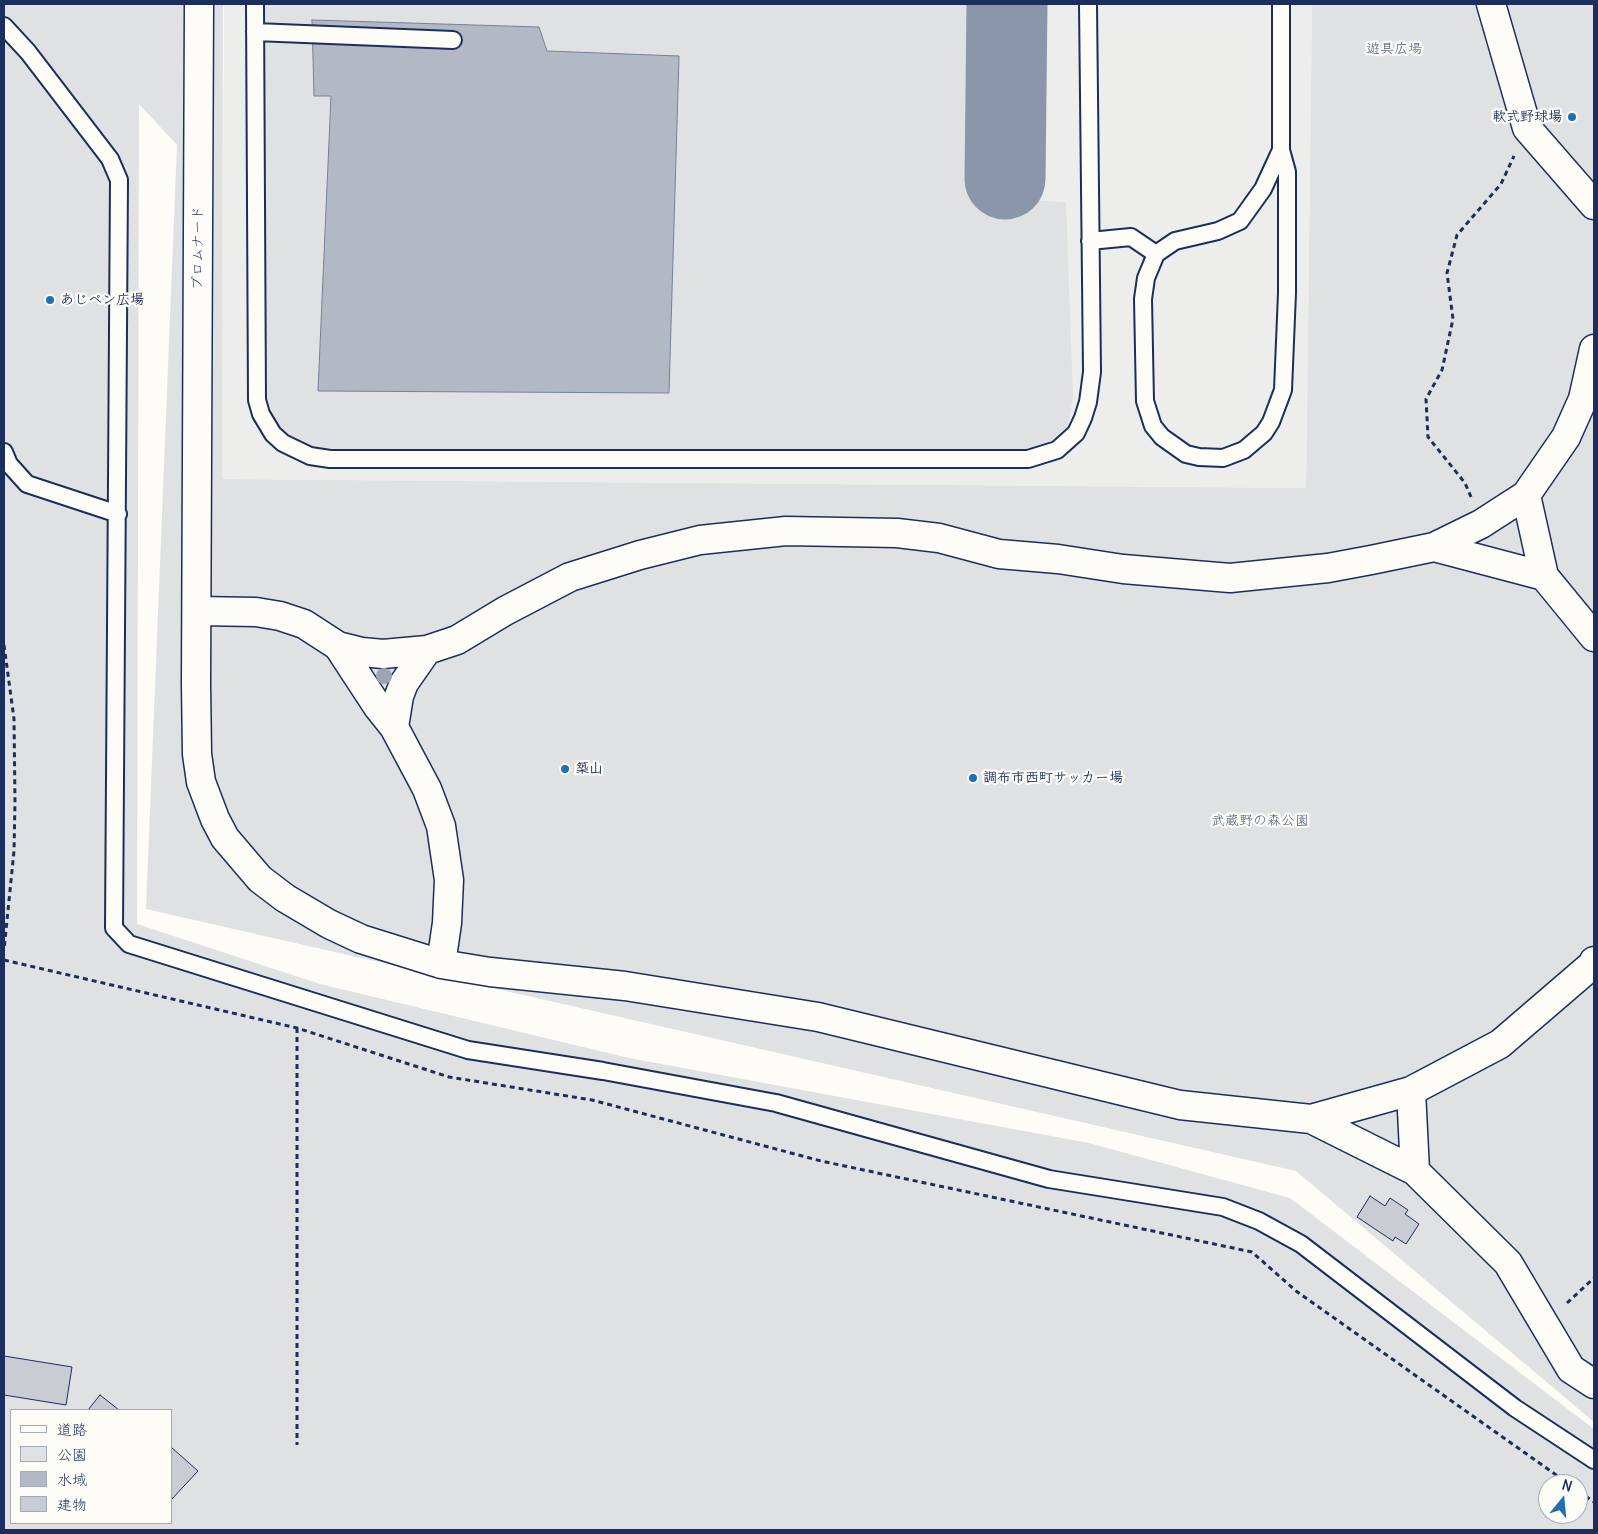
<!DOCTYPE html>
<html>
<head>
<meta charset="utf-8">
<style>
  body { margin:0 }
  #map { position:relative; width:1598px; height:1534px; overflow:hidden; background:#fdfcf7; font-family:Delius,"Klee One",sans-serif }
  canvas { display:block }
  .frame { position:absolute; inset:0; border:5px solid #1b2f5e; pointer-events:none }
  .legend { position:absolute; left:10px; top:1409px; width:162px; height:115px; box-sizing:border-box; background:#fdfcf7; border:1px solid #a3aaba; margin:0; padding:6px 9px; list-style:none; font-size:15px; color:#1b2f5e }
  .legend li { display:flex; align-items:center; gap:10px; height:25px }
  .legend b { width:25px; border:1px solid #a3aaba }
  .north { position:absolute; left:1538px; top:1474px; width:50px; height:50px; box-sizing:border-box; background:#fdfcf7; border:1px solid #a3aaba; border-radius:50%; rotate:17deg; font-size:14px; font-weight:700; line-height:20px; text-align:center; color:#1b2f5e }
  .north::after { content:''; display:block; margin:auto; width:18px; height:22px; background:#1f6fb2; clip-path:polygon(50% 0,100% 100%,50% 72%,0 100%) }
</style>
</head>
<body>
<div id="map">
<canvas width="1598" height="1534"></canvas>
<div class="frame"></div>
<ul class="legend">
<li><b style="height:6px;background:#fdfcf7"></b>道路</li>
<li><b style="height:14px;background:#e0e1e3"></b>公園</li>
<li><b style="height:14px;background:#b3b8c5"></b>水域</li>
<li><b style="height:14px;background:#c9ccd3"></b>建物</li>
</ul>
<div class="north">N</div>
</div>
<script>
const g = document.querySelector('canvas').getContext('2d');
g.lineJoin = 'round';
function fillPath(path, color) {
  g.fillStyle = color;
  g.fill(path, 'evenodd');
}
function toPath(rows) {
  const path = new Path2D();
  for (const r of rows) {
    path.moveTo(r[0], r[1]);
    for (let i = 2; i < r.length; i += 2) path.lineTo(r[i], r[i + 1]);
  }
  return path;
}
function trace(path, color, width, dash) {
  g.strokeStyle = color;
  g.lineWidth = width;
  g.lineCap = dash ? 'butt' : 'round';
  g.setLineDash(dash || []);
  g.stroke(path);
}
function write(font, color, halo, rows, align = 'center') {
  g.font = font + ' Delius,"Klee One",sans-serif';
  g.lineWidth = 4.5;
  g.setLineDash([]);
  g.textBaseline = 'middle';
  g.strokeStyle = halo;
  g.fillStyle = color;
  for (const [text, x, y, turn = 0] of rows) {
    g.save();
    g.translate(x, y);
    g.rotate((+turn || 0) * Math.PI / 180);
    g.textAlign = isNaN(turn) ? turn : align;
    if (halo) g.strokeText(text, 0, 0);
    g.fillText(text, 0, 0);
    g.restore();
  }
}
const built = toPath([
  [224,4,1312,4,1306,488,221,479]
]);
const green = toPath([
  [4,4,223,4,222,479,1306,488,1312,4,1594,4,1594,1422,1296,1171,146,909,177,145,139,104,137,924,320,984,629,1058,1089,1143,1290,1198,1594,1429,1594,1530,4,1530],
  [11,1410,171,1410,171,1523,11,1523],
  [1548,1484,1578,1484,1578,1514,1548,1514],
  [257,4,979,4,978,198,1066,202,1073,397,1068,426,1049,442,1028,452,298,454,275,437,252,375]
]);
const water = toPath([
  [312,20,539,27,547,51,679,56,669,393,318,391,331,96,314,96,312,20]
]);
const taxiway = toPath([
  [1005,179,1007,4]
]);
const building = toPath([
  [1370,1196,1385,1206,1390,1198,1408,1210,1405,1214,1419,1224,1406,1244,1395,1237,1393,1241,1357,1217,1370,1196],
  [4,1356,72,1367,66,1405,4,1395,4,1356],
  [100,1395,119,1410,88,1410,100,1395],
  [171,1447,198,1471,171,1500,171,1447]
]);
const path = toPath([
  [1471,497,1465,483,1428,437,1426,399,1442,370,1453,319,1447,273,1457,235,1501,184,1514,156],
  [4,645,14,719,15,802,14,851,4,950],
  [4,960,297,1028,449,1077,592,1100,821,1161,1252,1252,1296,1291,1569,1484],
  [297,1028,297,1445],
  [1567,1303,1594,1278],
  [1578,1491,1594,1502]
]);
const lane = toPath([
  [255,4,257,400,261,414,273,434,283,443,310,456,330,459,1028,459,1057,450,1076,433,1083,418,1088,402,1092,372,1088,4],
  [4,26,28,52,110,159,119,180,114,928,129,944,468,1050,603,1071,776,1103,1049,1179,1223,1207,1259,1221,1301,1244,1515,1408,1594,1460],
  [255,32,453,40],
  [1281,150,1263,189,1240,221,1218,231,1175,241,1156,254,1146,278,1143,299,1145,401,1153,426,1162,437,1186,454,1199,457,1223,458,1244,450,1264,433,1271,422,1283,390,1287,293,1287,172,1281,150,1281,4],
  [1090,241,1131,237,1156,254],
  [4,452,9,464,27,484,118,514]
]);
const street = toPath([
  [199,4,196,684,197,754,201,782,215,819,225,838,260,879,285,898,329,924,361,939,441,964,447,923,449,880,441,826,427,789,394,727,399,696,404,683,427,650],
  [1491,4,1527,128,1594,205],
  [1526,495,1544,576,1594,637],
  [1434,547,1544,576],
  [198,611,256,612,280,616,304,624,338,646,362,652,383,654,427,650,457,640,505,611,570,577,640,555,700,540,786,531,897,533,939,538,999,554,1058,559,1123,569,1230,578,1328,568,1371,560,1434,547,1481,524,1526,495,1566,437,1583,399,1594,349],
  [338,646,378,707,394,727],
  [1594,961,1593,964,1500,1044,1411,1091,1415,1171,1508,1263,1571,1369,1594,1384],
  [441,964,490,972,625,986,818,1017,1180,1105,1311,1119,1411,1091],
  [1311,1119,1415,1171]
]);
const trees = [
  [384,676]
];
const markers = [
  [1572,117,5,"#1f6fb2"],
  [50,300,5,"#1f6fb2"],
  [565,769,5,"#1f6fb2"],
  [973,778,5,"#1f6fb2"]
];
const parkNames = [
  ["遊具広場",1394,49],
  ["武蔵野の森公園",1260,821]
];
const poiNames = [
  ["軟式野球場",1562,117,"right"],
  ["あじペン広場",60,300],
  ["築山",575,769],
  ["調布市西町サッカー場",983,778]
];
const streetNames = [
  ["プロムナード",198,248,-90]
];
fillPath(built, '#edeeec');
fillPath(green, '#e0e1e3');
fillPath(water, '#b3b8c5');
trace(water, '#76819c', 1);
trace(taxiway, '#8c96aa', 81);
fillPath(building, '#c9ccd3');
trace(building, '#1b2f5e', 1);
trace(lane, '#1b2f5e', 20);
trace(street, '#1b2f5e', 31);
trace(path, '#1b2f5e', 3, [5, 4]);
trace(lane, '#fdfcf7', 16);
trace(street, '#fdfcf7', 28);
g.fillStyle = '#9ca4b5';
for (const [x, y] of trees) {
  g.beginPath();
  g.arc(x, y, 8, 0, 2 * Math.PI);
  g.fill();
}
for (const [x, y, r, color] of markers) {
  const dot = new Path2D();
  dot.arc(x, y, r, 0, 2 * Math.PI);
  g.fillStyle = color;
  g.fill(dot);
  trace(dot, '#fdfcf7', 2);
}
write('14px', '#4c5c7f', '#fdfcf7', parkNames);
write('bold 14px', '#1b2f5e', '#fdfcf7', poiNames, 'left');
write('14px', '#1b2f5e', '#fdfcf7', streetNames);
</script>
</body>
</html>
